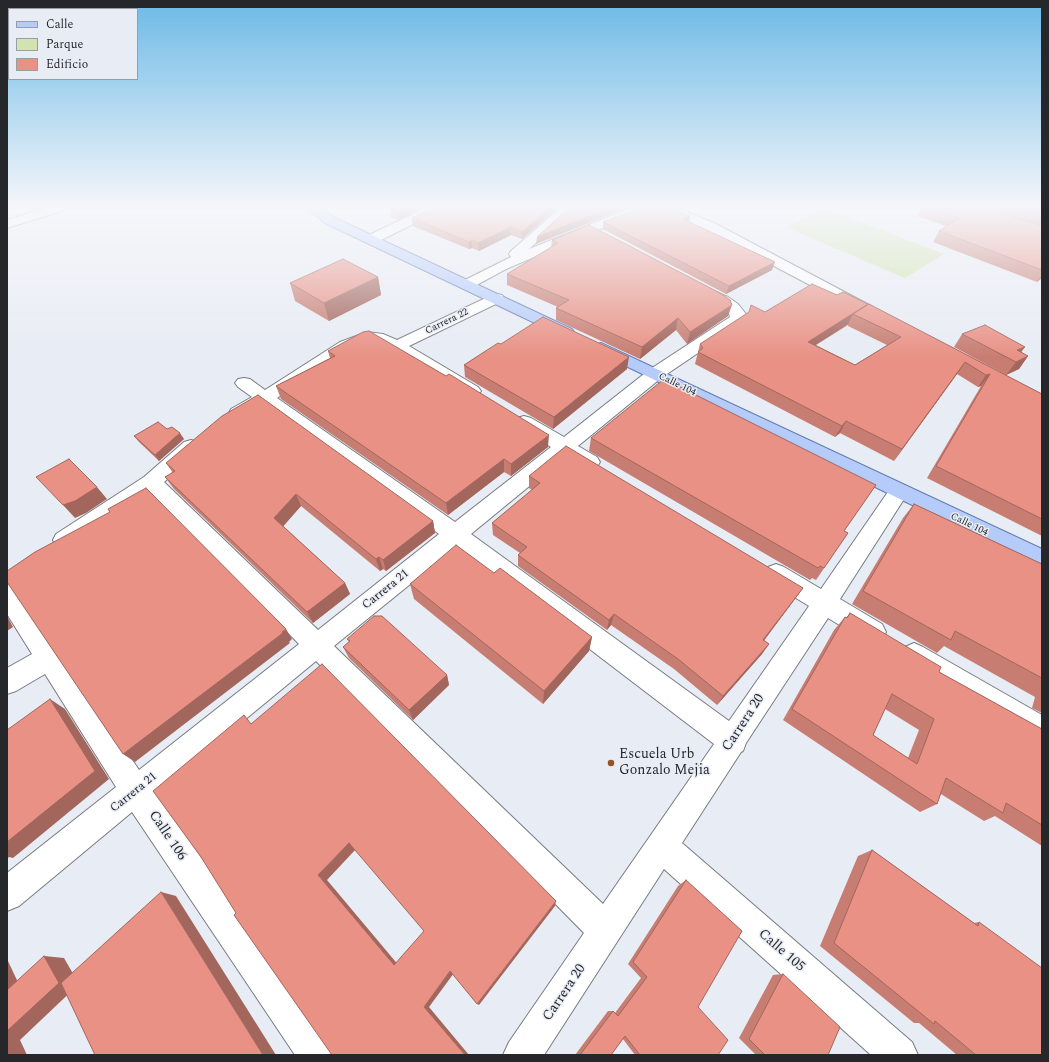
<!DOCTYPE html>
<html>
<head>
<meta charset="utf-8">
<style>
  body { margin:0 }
  #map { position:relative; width:1049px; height:1062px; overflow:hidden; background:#e8ecf4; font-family:Spectral,serif }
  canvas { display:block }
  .frame { position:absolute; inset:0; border:8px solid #25272a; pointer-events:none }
  .legend { position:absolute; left:8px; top:8px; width:130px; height:72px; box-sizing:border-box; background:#e8ecf4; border:1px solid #9a9da3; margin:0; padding:5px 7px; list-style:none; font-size:12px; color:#25272a }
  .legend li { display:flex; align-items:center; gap:8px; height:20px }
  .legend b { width:20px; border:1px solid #9a9da3 }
</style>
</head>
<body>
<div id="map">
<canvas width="1049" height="1062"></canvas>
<div class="frame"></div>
<ul class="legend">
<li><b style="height:5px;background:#b5ccfa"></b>Calle</li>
<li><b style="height:11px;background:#d0e3b0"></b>Parque</li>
<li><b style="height:11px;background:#e99185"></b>Edificio</li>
</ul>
</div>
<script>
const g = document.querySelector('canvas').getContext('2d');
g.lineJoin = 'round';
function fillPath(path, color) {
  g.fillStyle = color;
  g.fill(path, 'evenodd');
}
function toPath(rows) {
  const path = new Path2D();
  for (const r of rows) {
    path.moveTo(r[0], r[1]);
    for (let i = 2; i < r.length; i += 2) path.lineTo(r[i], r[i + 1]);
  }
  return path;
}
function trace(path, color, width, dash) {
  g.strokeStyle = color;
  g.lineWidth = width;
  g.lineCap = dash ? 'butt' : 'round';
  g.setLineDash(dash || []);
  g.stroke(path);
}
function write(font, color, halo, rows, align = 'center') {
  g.font = font + ' Spectral,serif';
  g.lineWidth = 3;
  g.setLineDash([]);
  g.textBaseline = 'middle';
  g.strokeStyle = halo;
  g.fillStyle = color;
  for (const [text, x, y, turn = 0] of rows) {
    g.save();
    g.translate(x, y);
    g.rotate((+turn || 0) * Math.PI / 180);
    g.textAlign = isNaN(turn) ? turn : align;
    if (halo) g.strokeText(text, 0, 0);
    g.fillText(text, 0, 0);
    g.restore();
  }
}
const green = toPath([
  [825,208,944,254,905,278,785,227]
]);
const street = toPath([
  [45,208,64,208,62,211,7,228,7,220,45,208],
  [426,208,442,208,440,211,377,242,372,243,367,242,365,239,367,236,426,208],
  [560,208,575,208,529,249,631,208,649,208,647,211,593,232,506,269,473,287,468,288,463,287,461,284,463,281,511,257,509,254,511,251,560,208],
  [660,208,677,208,716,224,871,306,874,309,871,312,866,314,861,312,706,230,662,211,660,208],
  [706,288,728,297,738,304,746,314,746,319,744,322,661,378,578,446,597,457,600,462,597,467,590,469,583,467,566,456,471,534,729,721,809,606,768,581,764,574,768,567,776,564,784,567,821,589,892,486,899,483,906,486,909,491,906,496,840,599,882,624,886,632,882,640,873,643,864,640,828,618,746,743,743,751,741,752,682,843,912,1042,918,1055,871,1055,664,869,544,1055,503,1055,509,1042,584,933,316,661,156,793,330,1042,336,1055,295,1055,132,812,19,906,7,911,7,873,116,787,45,674,16,691,7,694,7,668,32,654,7,614,7,584,15,587,139,770,299,644,150,493,72,546,64,549,56,546,53,540,56,534,144,477,184,442,191,440,198,442,201,447,198,452,164,482,318,630,439,534,264,406,245,417,238,419,231,417,229,413,231,409,252,397,238,387,235,383,238,379,244,378,250,379,265,390,340,342,367,332,383,334,397,340,492,295,497,294,502,295,504,298,502,301,409,346,478,387,481,391,478,395,472,397,466,395,391,349,374,342,369,342,352,348,277,398,455,522,551,447,517,426,515,422,517,418,524,416,531,418,564,437,649,370,730,317,728,310,718,303,701,295,699,292,701,289,706,288],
  [456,547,714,744,603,904,334,646,456,547],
  [914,643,923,647,1042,715,1042,744,1032,740,905,663,901,655,905,647,914,643]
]);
const primary = toPath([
  [308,208,322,208,333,217,572,329,574,332,572,335,566,337,560,335,325,223,308,208],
  [601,343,1042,549,1042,568,595,351,593,348,595,345,601,343]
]);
const wall = toPath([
  [422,208,398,220,391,217,390,209],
  [558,208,522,239,511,235,479,251,472,248,469,249,413,226,412,218],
  [921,208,1042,208,1042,278,1037,282,933,242,939,231,946,226,917,216],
  [603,222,689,222,772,270,726,294,603,229],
  [552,240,728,316,687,344,676,330,640,359,556,320,556,308,558,307,507,285,507,274,551,247],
  [378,277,381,295,329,321,295,301,290,283],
  [868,305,1042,394,1042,536,927,478,981,386,978,387,957,374,894,461,840,433,835,437,695,364,700,344,765,312],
  [848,325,848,326,887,345,855,365,816,345],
  [962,334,1028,356,1019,369,1006,375,954,347],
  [501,344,627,369,553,429,465,377,464,365],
  [328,351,548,447,511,476,504,472,448,515,281,399,276,386,330,358],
  [167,429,184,439,159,461,139,442,134,436],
  [591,438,876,485,844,531,848,533,816,580,812,578,810,580,589,451],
  [166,463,433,521,435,533,386,571,383,569,380,571,301,506,283,526,345,583,350,594,313,623,174,489,165,477,173,473],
  [529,476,803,588,795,599,764,640,769,644,762,654,717,705,674,669,611,625,607,630,518,566,518,555,520,553,493,535,492,523,532,490,529,488],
  [914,504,1042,564,1042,713,1032,708,1035,697,944,646,937,653,852,604,903,518],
  [494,573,592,637,589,651,543,704,414,599,410,584],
  [850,613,939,672,1042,729,1042,846,995,816,984,821,941,794,937,804,920,812,783,720,834,630,845,617,846,618],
  [885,709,919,730,908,758,873,735],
  [347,639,447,675,449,685,413,720,349,658,343,647,349,642],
  [872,850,974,923,979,922,1042,1055,957,1055,919,1023,914,1023,820,946,858,856],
  [686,880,698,1007,718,1055,635,1055,623,1039,611,1055,575,1055,608,1011,613,1011,615,1013,641,978,628,964,678,886],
  [783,974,828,1055,756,1055,739,1038,773,975]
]);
const shadedWall = toPath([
  [405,208,422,208,398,220,397,212],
  [550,208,558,208,522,239,522,232],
  [609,208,627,208,536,244,537,237],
  [690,216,688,224,683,219],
  [511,227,511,235,479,251,478,243],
  [472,240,472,248,469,249,469,242],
  [775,262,772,270,726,294,729,286],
  [1042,275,1042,278,1037,282],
  [378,277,381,295,329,321,324,303],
  [868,304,863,315,853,314,848,324,803,353,808,342],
  [732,305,728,316,687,344,690,332],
  [678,318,676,330,640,359,642,347],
  [1025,347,1016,359,1017,350],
  [1028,356,1019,369,1006,375,1016,362],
  [629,357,627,369,553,429,554,417],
  [965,362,957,374,894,461,902,449],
  [990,374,981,386,978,387,986,375],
  [846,421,840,433,835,437,842,426],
  [180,433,184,439,159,461,155,455],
  [549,435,548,447,511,476,511,464],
  [504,459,504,472,448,515,446,503],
  [97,487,107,499,86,513,75,518,63,505],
  [296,494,301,506,280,530,274,518],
  [433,521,435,533,386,571,383,560],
  [379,557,383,569,380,571,376,559],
  [345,583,350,594,313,623,307,612],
  [803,588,795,599,757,650,763,640],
  [614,614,611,625,607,630,609,620],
  [7,616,13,627,7,631],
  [286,629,292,639,289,642,290,643,135,762,123,754],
  [592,637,589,651,543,704,544,691],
  [769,644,762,654,717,705,723,696],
  [447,675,449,685,413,720,409,710],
  [50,699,65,709,109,779,13,858,9,857,7,859,7,842],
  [349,843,356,849,327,880,400,967,394,965,318,875],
  [161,892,176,896,276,1055,263,1055],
  [556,901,555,906,479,1005,477,1004],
  [44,956,64,958,79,984,20,1040,27,1055,7,1055,7,1031],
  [7,959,24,995,7,994],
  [450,971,454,973,429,1007,469,1055,465,1055,424,1007]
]);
const building = toPath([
  [393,208,405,208,397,212,390,209,393,208],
  [433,208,550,208,522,232,511,227,478,243,472,240,469,242,412,218,433,208],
  [569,208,609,208,537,237,569,208],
  [640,208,670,208,690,216,683,219,775,262,729,286,603,222,640,208],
  [930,208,985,208,1042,226,1042,270,939,231,960,218,930,208],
  [1020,208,1042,208,1042,215,1020,208],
  [589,225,720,293,730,300,732,305,690,332,678,318,642,347,556,308,569,300,507,274,558,243,552,240,589,225],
  [343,259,378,277,324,303,290,283,343,259],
  [812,284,837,295,843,292,868,304,808,342,855,365,901,337,853,314,869,304,1042,394,1042,519,936,466,990,374,986,375,965,362,902,449,846,421,842,426,698,352,703,348,700,344,749,312,751,305,765,312,812,284],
  [543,317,629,357,554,417,464,365,498,343,501,344,543,317],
  [985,325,1025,347,1017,350,1028,356,1016,362,962,334,985,325],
  [369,331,446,376,449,374,549,435,511,464,504,459,446,503,276,386,335,356,328,351,363,332,369,331],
  [664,379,876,485,844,531,848,533,824,568,820,566,818,568,591,438,664,379],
  [258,395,433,521,383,560,379,557,376,559,296,494,274,518,345,583,307,612,165,477,175,471,166,463,222,416,258,395],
  [158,422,167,429,172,427,180,433,155,455,134,436,158,422],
  [566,446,803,588,763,640,769,644,723,696,678,659,614,614,609,620,518,555,527,547,492,523,540,483,529,476,566,446],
  [69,459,97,487,75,501,63,505,36,477,69,459],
  [146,488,286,629,282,632,283,633,123,754,7,582,7,571,35,552,110,512,108,509,146,488],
  [914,504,1042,564,1042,678,955,631,951,640,863,591,914,504],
  [456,545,494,573,500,568,592,637,544,691,410,584,456,545],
  [850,613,941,667,939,672,1042,729,1042,825,1006,803,1003,813,946,778,937,804,792,709,845,617,847,618,850,613],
  [892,694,934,719,917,764,873,735,892,694],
  [374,616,382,616,447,675,409,710,343,647,350,641,347,639,374,616],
  [322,664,556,901,477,1004,450,971,424,1007,465,1055,332,1055,234,915,236,913,201,857,153,791,244,715,251,724,322,664],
  [349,843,424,931,394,965,318,875,349,843],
  [50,699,95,771,7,842,7,730,50,699],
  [872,850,978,926,979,922,1042,968,1042,1055,976,1055,935,1021,934,1024,834,943,872,850],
  [686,880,742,931,698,1007,728,1040,718,1055,640,1055,625,1036,611,1055,580,1055,613,1011,618,1016,647,977,633,962,686,880],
  [161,892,263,1055,95,1055,61,983,161,892],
  [44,956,59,983,7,1031,7,990,44,956],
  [783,974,840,1027,828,1055,765,1055,749,1039,783,974]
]);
const markers = [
  [611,763,4,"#965324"]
];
const farStreetnames = [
  ["Carrera 22",447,322,-26],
  ["Calle 104",677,385,26],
  ["Calle 104",969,525,26]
];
const streetNames = [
  ["Carrera 21",386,590,-39],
  ["Carrera 21",134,793,-39]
];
const nearStreetnames = [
  ["Carrera 20",744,723,-57],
  ["Calle 106",167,836,56],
  ["Calle 105",781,951,41],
  ["Carrera 20",565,993,-56]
];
const nearPoinames = [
  ["Escuela Urb",619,755],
  ["Gonzalo Mejia",619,771]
];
fillPath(green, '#d0e3b0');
trace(street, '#777b81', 2);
trace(primary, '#637caf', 2);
fillPath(street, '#fff');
fillPath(primary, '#b5ccfa');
fillPath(wall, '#c87d72');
fillPath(shadedWall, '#a3665d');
fillPath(building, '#e99185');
trace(building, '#a3665d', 1);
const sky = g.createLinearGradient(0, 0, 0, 357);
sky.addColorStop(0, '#6dbae6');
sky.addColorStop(0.58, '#f5f6fa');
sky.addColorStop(1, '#f5f6fa00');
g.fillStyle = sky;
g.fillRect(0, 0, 1049, 357);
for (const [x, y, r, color] of markers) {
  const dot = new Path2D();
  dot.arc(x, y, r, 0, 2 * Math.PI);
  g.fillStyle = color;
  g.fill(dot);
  trace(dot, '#e8ecf4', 1.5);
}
write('10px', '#25272a', '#e8ecf4', farStreetnames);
write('12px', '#25272a', '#e8ecf4', streetNames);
write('14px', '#25272a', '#e8ecf4', nearStreetnames);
write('14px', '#25272a', '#e8ecf4', nearPoinames, 'left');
</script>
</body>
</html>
